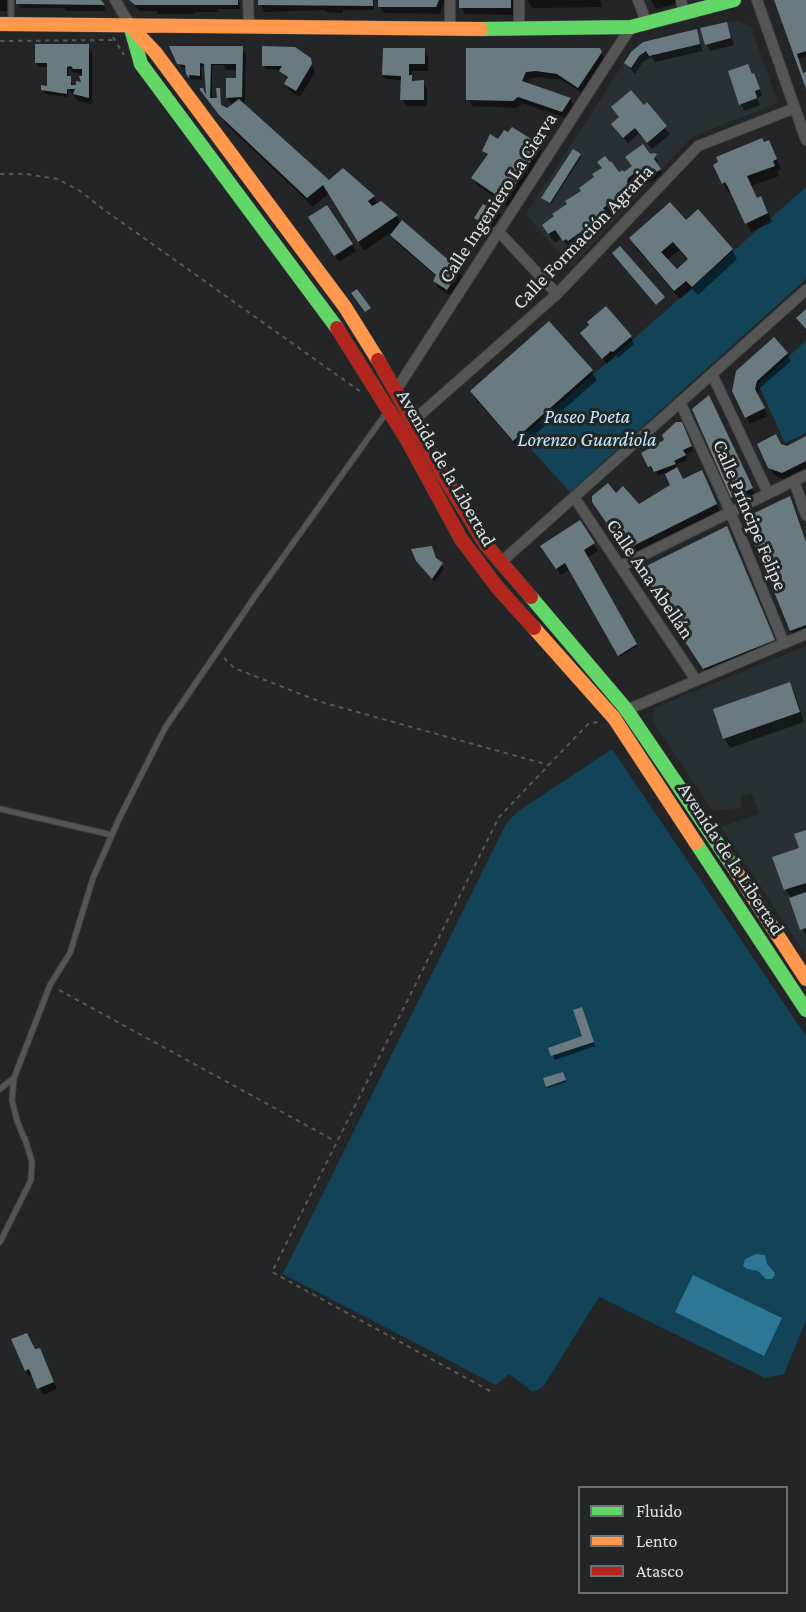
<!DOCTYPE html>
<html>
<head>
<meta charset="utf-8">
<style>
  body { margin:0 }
  #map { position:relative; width:806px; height:1612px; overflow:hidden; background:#242526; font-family:"Crimson Pro",serif }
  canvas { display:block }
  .legend { position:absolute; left:578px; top:1486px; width:210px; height:108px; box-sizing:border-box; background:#232627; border:2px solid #6e7071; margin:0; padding:8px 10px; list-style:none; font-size:18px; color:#dee0e0 }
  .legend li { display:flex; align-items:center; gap:12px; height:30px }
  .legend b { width:30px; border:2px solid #6e7071 }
</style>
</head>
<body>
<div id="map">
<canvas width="806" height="1612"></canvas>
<ul class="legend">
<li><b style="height:8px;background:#63d668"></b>Fluido</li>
<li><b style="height:8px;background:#ff974d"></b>Lento</li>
<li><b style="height:8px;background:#b3261e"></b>Atasco</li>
</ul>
</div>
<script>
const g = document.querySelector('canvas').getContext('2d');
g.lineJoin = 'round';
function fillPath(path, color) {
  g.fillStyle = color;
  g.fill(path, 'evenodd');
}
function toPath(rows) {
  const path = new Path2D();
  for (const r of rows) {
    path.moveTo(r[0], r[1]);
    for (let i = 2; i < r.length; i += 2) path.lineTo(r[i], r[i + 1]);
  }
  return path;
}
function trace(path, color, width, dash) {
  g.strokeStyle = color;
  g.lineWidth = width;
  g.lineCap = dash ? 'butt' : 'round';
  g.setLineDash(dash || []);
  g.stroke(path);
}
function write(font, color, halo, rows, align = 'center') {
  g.font = font + ' "Crimson Pro",serif';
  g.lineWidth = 6;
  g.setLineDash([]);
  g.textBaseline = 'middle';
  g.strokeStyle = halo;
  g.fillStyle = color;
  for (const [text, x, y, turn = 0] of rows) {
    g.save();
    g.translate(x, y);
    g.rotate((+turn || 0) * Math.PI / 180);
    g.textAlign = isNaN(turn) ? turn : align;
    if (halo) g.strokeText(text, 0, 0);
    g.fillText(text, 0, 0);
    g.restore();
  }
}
const built = toPath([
  [738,20,751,27,778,103,692,137,571,267,526,214,631,52,643,42],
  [806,646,806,955,721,827,759,814,752,793,741,796,741,806,737,809,713,811,653,721,654,708]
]);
const green = toPath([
  [806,187,806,279,570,492,521,438],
  [806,341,806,433,785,443,758,384],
  [612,749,806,1036,806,1321,784,1374,765,1378,599,1297,543,1387,533,1392,509,1374,496,1385,283,1274,506,824,517,812]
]);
const water = toPath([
  [756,1254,765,1255,767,1264,774,1272,775,1275,772,1279,766,1279,758,1271,747,1269,743,1266,745,1259],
  [693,1275,782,1318,764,1356,675,1312]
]);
const shadow = toPath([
  [0,0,7,0,7,11,0,11],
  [17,0,99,0,107,11,66,11,65,8,20,8],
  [129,0,239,0,240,9,217,9,218,12,195,12,195,14,158,14,157,11,140,11],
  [259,0,374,0,374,10,343,10,343,13,326,12,324,10,264,12],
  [380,0,445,0,440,14,384,13,380,6],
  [461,0,514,0,514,15,465,14,461,7],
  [527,0,600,0,602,7,532,8],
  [651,0,675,0,676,4,656,9],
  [777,0,806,0,806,56,798,59],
  [727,24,730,31,734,45,710,51,706,44],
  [696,31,703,51,655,62,651,57,642,63,635,74,626,63,632,53],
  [88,46,92,53,92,104,78,101,68,88,68,97,45,94,43,89,48,87,49,67,39,67,36,63],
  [69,67,73,73,89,75,89,77,81,77,83,84,74,86,69,78],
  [242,48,246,55,245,103,241,103,329,182,343,170,374,197,378,204,380,203,396,216,401,224,403,223,459,271,463,278,451,296,438,288,434,281,437,277,396,242,390,233,364,251,329,193,313,207,226,124,208,98,205,67,201,67,202,80,191,79,187,68,181,67,178,63],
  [212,65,223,65,226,70,237,70,237,80,227,97,232,106,226,109,221,106,220,90,218,100,212,100],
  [599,49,605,59,582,93,562,80,540,77,529,79,527,85,570,99,574,106,566,118,522,103,517,108,472,106,468,99,468,50],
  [424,50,428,57,428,71,412,71,412,78,414,82,423,82,427,89,427,106,406,106,402,99,402,80,386,79,383,75],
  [310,59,315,72,300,97,289,90,285,84,288,80,280,70,266,69,264,65],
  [752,75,757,82,762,96,757,98,760,105,745,111,741,104],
  [647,105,670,134,652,149,639,134,628,143,617,131],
  [503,144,540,147,542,151,533,166,534,168,509,207,477,185,473,178,488,157,484,151],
  [764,144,773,151,781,169,777,171,779,176,751,186,757,200,761,198,766,207,772,222,751,232,731,191,728,193,715,165],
  [653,154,658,161,656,164,662,174,646,185,637,171,635,172,639,180,631,186,633,195,621,204,622,207,607,217,609,221,594,231,596,234,574,249,572,247,570,249,562,238,555,243,544,226,619,174,624,174],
  [580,155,581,157,551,204,544,199],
  [498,211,501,215,490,230,478,222,476,218,495,214],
  [698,211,732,250,737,259,698,295,692,289,680,299,636,248,631,238,686,222],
  [679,250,688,261,677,271,667,260],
  [314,224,352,245,356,251,339,262],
  [582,334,630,337,634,344,618,358,616,356,607,364],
  [787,354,791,361,760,388,758,397,768,416,750,424,733,390],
  [591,371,597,380,519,449,477,401,472,392],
  [712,403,755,495,736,504,694,410],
  [683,428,693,451,685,454,687,460,675,465,682,481,702,472,721,514,631,558,615,535,615,495,638,506,660,491,672,485,666,473,658,476,655,469,652,471,649,466,666,440],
  [806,438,806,470,786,480,774,475,770,468,781,446,787,447],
  [580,522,598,551,587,558,637,646,620,657,570,569,561,575,546,553],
  [727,528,779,649,710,678,645,580],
  [806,542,806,633,795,637,791,630],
  [436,560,444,568,435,582,420,565],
  [789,684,795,693,804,722,730,748,725,739,715,710],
  [806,831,806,936,790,896,785,890],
  [584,1013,595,1046,555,1060,550,1049,584,1037],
  [562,1074,566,1082,548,1088,545,1079],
  [13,1340,43,1356,57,1389,43,1395,33,1376,30,1377,26,1371]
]);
const building = toPath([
  [16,0,101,0,105,5,16,4],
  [129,0,238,0,238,5,135,5],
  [258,0,373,0,373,6,258,5],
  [378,0,439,0,436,7,378,7],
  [459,0,511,0,511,8,459,8],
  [774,0,806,0,806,51,797,54,803,73,806,72,806,89],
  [727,22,731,38,705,45,700,28],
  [697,29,700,44,649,56,646,51,639,56,631,68,624,63,631,52,643,42],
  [35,44,89,44,89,98,73,94,75,89,67,89,67,94,41,90,41,85,47,86,47,63,35,63],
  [71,66,73,69,82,69,82,76,79,76,81,82,76,81,76,85,71,85,71,76,67,76,67,67],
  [169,46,243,46,242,97,226,98,226,78,236,78,236,64,211,64,210,98,217,98,216,88,220,88,221,105,227,108,239,99,329,180,343,168,375,196,368,201,372,206,381,201,398,215,358,242,323,185,307,198,219,115,200,90,200,88,203,88,206,95,204,64,200,63,200,76,189,75,189,78,186,74,185,65,177,64],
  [262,46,295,47,311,58,312,64,296,91,284,84,288,77,279,71,282,66,262,66],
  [383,48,425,48,425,64,409,64,409,75,412,75,412,81,424,80,424,100,400,100,401,76,382,75],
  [466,48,600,48,602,52,578,88,557,74,536,71,526,72,522,81,571,98,562,112,518,97,513,101,466,100],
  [748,64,752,74,754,73,760,89,755,91,757,98,739,105,728,71],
  [631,90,644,105,647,102,667,126,647,143,635,128,623,138,611,124,619,117,611,107],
  [512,127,541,145,505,201,471,178,488,154,482,151,490,134,498,139,504,130,508,132],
  [762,138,764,142,769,140,777,159,773,161,775,166,747,176,757,198,761,196,768,213,745,224,728,187,725,182,722,184,713,165,718,162,716,157],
  [643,144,650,154,654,153,657,154,654,159,661,169,643,181,636,172,628,178,627,182,629,185,616,194,618,197,603,208,605,211,590,221,592,224,568,241,566,239,563,241,555,230,548,234,542,225,554,216,552,214,567,204,565,201,581,191,579,188,594,177,592,174,602,168,597,162,605,156,610,162,611,161,619,172,623,170,624,172,632,166,625,157],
  [573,149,581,154,550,203,541,198],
  [670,202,686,220,698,209,733,249,692,287,686,281,674,291,629,238],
  [673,242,688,259,677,269,661,252],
  [483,204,494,211,496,207,499,210,488,227,474,218],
  [327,205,353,244,334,256,308,217],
  [402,220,460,270,447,290,433,281,436,275,390,235],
  [620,246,665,297,656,305,612,253],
  [357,289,371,308,365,312,351,293],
  [606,306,632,336,613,352,611,351,602,359,580,333,589,325,587,322],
  [806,309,806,329,796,318],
  [549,321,593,370,513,441,470,391],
  [774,337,788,353,757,381,755,389,765,408,745,418,732,391,736,371],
  [709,395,753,488,731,498,692,409],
  [676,422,682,422,692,446,683,450,686,455,674,461,676,464,654,472,651,466,648,467,641,453,664,440,662,435],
  [776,434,781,444,787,446,806,436,806,461,782,473,768,468,757,444],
  [677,467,683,479,702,470,717,504,625,550,592,502,592,496,608,483,616,493,623,486,639,504,670,485,665,474],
  [790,496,806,542,806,625,790,631,744,518],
  [580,520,595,543,584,550,637,644,618,656,565,563,556,569,540,546],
  [727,526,775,640,703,669,638,570],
  [432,546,436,558,443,563,432,579,416,561,411,549],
  [790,682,800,712,723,739,713,709],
  [806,830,806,883,784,890,772,857,799,848,794,834],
  [806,892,806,928,800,930,789,898],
  [582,1007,594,1042,551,1056,548,1048,582,1036,573,1010],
  [563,1072,566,1080,546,1087,543,1078],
  [27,1333,35,1349,40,1348,54,1382,37,1389,29,1369,25,1371,11,1339]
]);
const path = toPath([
  [113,37,124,55],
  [0,41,113,40],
  [0,174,26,174,58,179,80,191,103,209,361,392],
  [224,658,234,668,321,702,549,765],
  [59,990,335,1141],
  [490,1391,272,1272,499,817,589,723,600,722]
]);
const lane = toPath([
  [11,0,11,23],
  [0,809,112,835],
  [0,1089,14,1078],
  [0,1242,31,1180,32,1162,26,1142,17,1121,12,1100,14,1078,50,985,70,953,93,878,119,819,165,728,256,595,389,409]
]);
const street = toPath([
  [115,0,130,25],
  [248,0,249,26],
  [638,0,647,24],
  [681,0,684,13],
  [757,0,806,140],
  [450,29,450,0],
  [519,29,519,0],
  [498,231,557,294],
  [712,374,768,493],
  [395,387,400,384,631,27],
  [680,402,730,511,784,643],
  [414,420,557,294,698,146,795,108],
  [794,481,806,515],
  [574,497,696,680],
  [500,563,806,290],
  [621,566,806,475],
  [622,712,806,634]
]);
const fast = toPath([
  [130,25,141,64,337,328],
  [481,29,631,27,734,0],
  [531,597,626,709,734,868],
  [696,843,806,1010]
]);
const slow = toPath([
  [0,24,481,29],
  [132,28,155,52,345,307,378,360],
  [534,628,614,718,696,843],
  [734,868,806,979]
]);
const jam = toPath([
  [337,328,406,438,461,539,497,587,534,628],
  [378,360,443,475,486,545,531,597]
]);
const streetNames = [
  ["Calle Ingeniero La Cierva",498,198,-57],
  ["Calle Formación Agraria",583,237,-46],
  ["Avenida de la Libertad",446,468,60],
  ["Calle Príncipe Felipe",750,515,67],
  ["Calle Ana Abellán",650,579,56],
  ["Avenida de la Libertad",731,859,57]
];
const parkNames = [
  ["Paseo Poeta",587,417],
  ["Lorenzo Guardiola",587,440]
];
fillPath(built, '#283034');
fillPath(green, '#124356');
fillPath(water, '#2d7794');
fillPath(shadow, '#0007');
fillPath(building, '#6a7a81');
trace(lane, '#404141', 7);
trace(street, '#404141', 12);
trace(fast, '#404141', 15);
trace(slow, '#404141', 15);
trace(jam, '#404141', 15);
trace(path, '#575858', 2, [4.5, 4.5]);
trace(lane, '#545555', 5);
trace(street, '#545555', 10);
trace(fast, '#63d668', 14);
trace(slow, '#ff974d', 14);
trace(jam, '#b3261e', 14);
write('20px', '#dee0e0', '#232627', streetNames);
write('italic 20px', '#c1e8fb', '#232627', parkNames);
</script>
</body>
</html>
